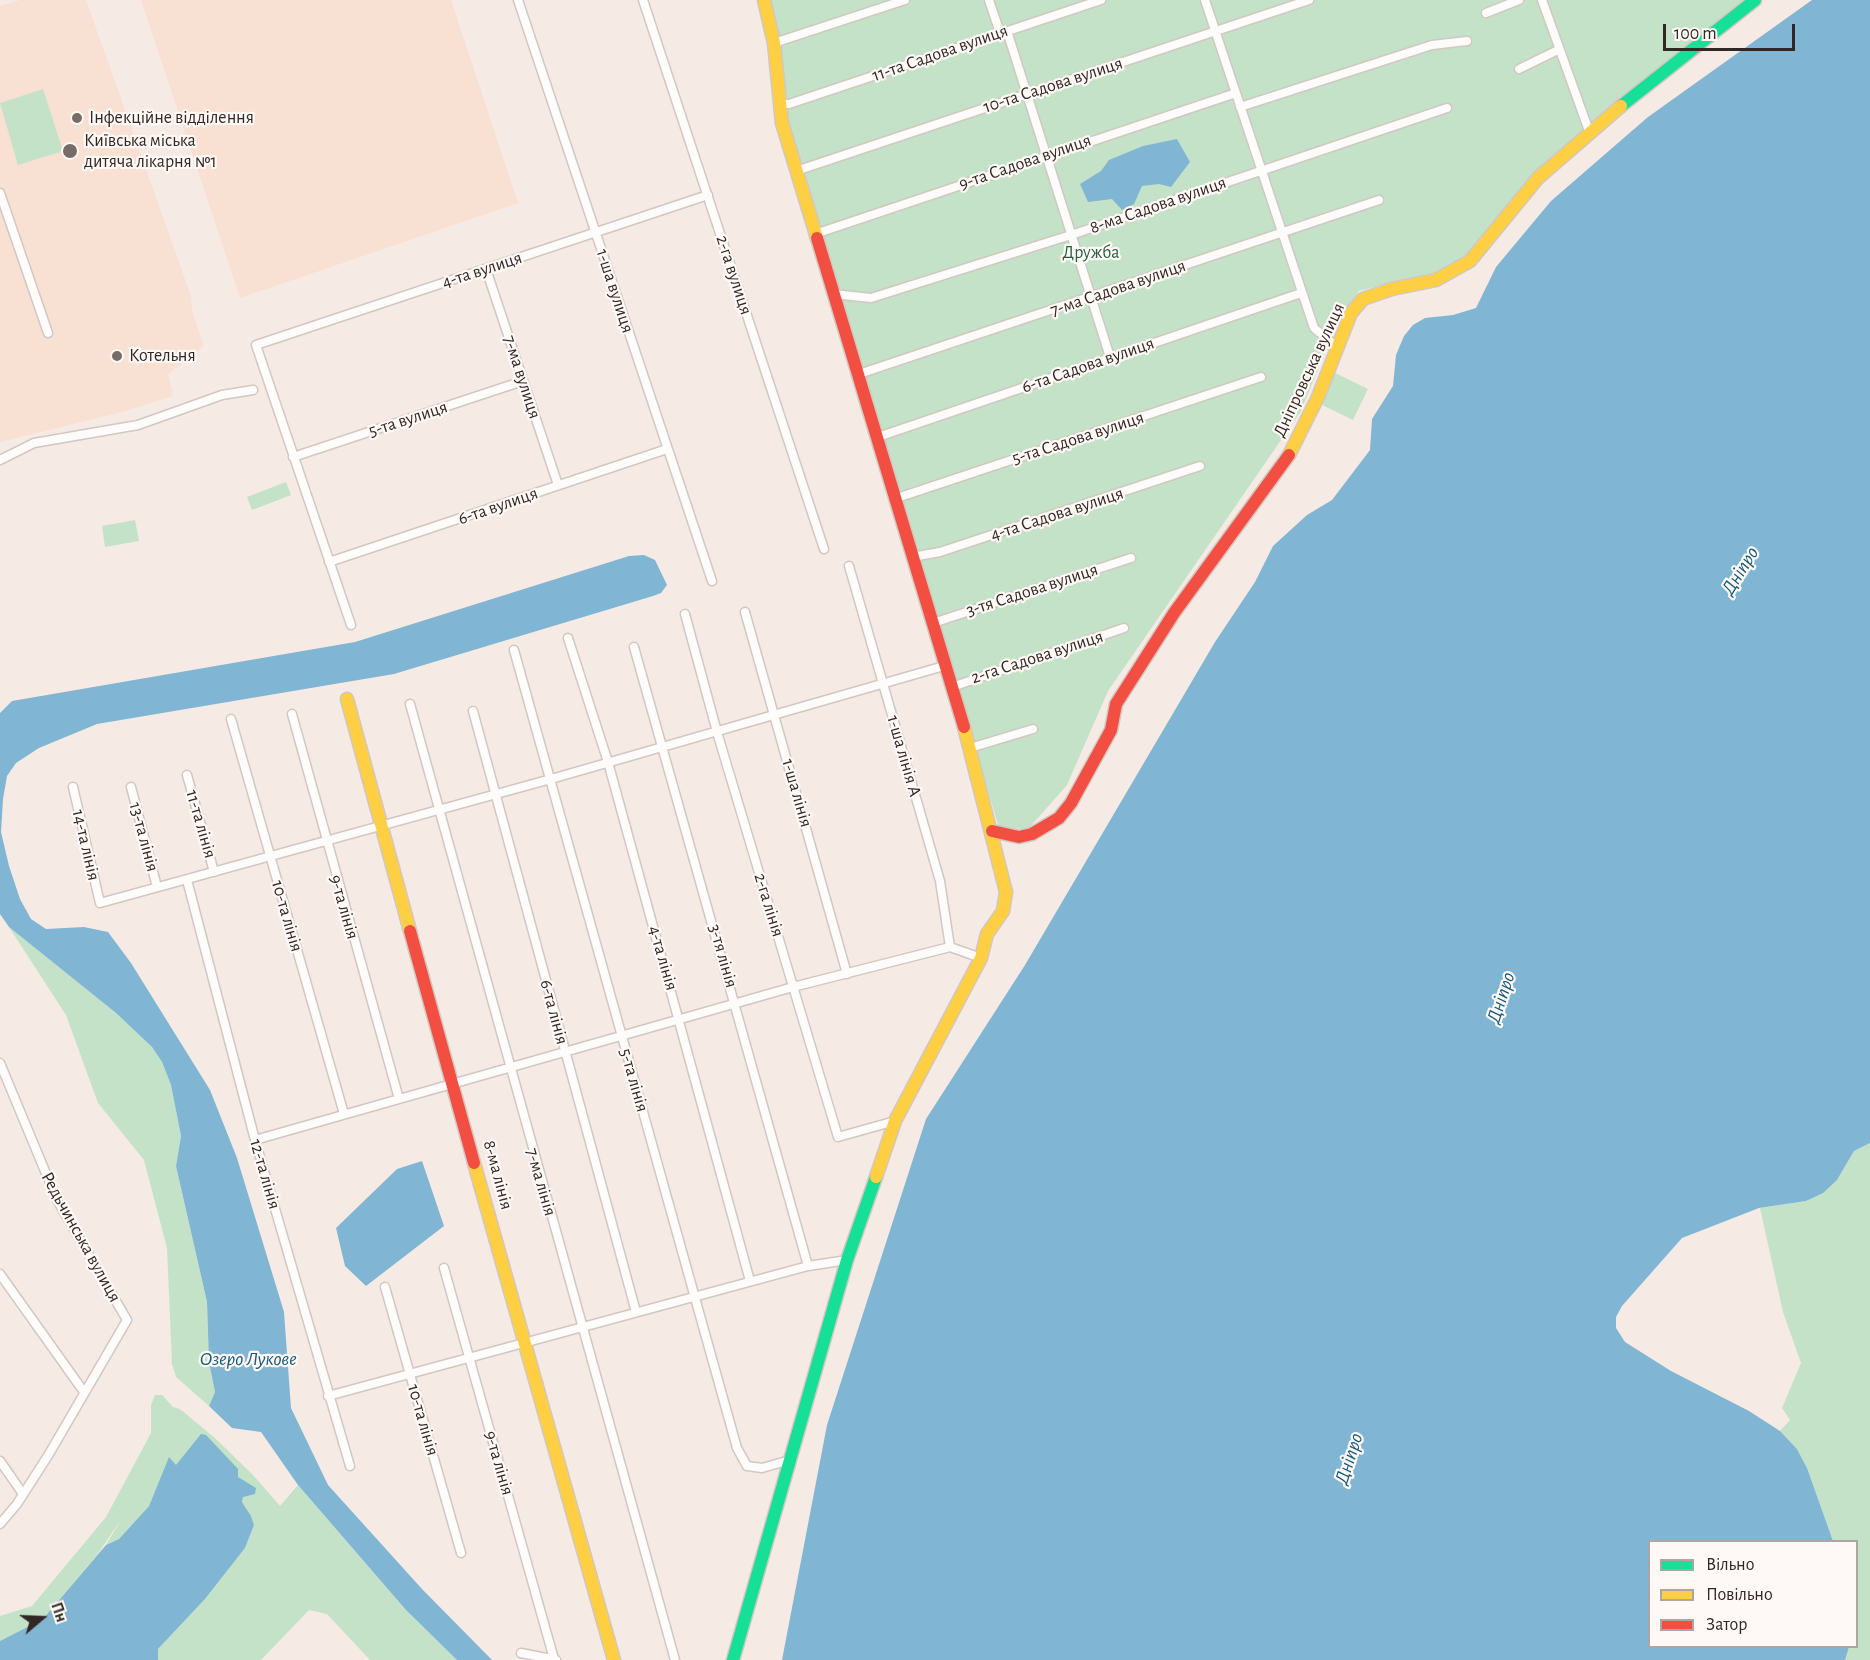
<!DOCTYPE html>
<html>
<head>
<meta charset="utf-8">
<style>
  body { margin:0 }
  #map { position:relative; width:1870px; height:1660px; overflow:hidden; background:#f6eae4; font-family:"Alegreya Sans",sans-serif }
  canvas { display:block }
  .legend { position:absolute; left:1648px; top:1540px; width:210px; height:108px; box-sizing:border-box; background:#fef9f6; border:2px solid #aca5a2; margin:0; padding:8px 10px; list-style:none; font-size:18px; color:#322823 }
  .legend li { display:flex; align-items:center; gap:12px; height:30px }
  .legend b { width:30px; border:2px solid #aca5a2 }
  .north { position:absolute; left:12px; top:1588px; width:60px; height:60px; -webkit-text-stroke:4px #fef9f6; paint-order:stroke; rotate:71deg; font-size:16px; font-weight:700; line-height:24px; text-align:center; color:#322823 }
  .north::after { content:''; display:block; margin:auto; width:21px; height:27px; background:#322823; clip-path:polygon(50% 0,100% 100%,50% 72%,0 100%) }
  .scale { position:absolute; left:1663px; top:24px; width:132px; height:27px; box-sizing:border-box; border:3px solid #322823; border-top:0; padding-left:8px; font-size:18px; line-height:21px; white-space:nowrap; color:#322823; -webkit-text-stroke:4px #fef9f6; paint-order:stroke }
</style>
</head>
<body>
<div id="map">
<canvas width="1870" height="1660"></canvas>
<ul class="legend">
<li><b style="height:8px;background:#16e098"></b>Вільно</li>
<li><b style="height:8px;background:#ffcf43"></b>Повільно</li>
<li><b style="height:8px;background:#f24e42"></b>Затор</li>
</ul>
<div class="north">Пн</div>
<div class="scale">100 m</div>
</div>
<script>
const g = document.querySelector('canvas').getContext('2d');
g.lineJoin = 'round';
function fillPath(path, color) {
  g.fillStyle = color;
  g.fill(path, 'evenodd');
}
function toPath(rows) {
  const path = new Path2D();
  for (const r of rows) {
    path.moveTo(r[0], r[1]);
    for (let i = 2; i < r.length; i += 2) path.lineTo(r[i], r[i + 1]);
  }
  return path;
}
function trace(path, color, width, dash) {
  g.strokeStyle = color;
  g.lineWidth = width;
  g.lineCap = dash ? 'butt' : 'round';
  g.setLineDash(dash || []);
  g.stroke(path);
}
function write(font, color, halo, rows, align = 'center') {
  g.font = font + ' "Alegreya Sans",sans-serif';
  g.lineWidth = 4.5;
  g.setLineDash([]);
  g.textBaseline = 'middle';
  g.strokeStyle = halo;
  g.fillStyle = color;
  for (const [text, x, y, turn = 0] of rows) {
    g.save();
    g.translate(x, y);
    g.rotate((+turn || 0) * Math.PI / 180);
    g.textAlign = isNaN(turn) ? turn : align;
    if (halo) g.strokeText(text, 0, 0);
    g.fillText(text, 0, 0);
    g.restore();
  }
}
const built = toPath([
  [20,0,86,0,191,296,192,311,204,346,168,374,173,396,122,412,0,442,0,6],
  [141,0,451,0,518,203,240,298]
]);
const green = toPath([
  [769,0,1747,0,1552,156,1455,268,1359,291,1331,337,1301,411,1108,691,1067,785,1028,829,999,828,790,128,777,25],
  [43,89,63,151,18,165,0,103],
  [1331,371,1368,389,1353,420,1318,403],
  [286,482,291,495,252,510,247,497],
  [135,520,139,541,105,547,102,526],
  [9,927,116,1013,152,1047,162,1062,171,1085,181,1136,176,1166,207,1302,209,1362,215,1392,209,1406,176,1377,172,1364,167,1248,144,1160,98,1103,66,1015],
  [1870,1143,1870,1660,1845,1660,1849,1647,1856,1646,1856,1542,1833,1541,1807,1468,1797,1449,1780,1431,1790,1420,1782,1408,1801,1363,1783,1312,1760,1208,1806,1201,1837,1180,1854,1151],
  [155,1395,162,1395,173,1407,180,1409,216,1439,253,1475,280,1506,298,1485,406,1610,457,1660,370,1660,327,1614,309,1610,261,1660,158,1660,158,1649,205,1599,245,1548,254,1525,251,1516,242,1502,243,1497,175,1466,169,1458,149,1506,119,1539,106,1545,122,1518,97,1555,43,1619,0,1641,0,1616,32,1606,106,1517,151,1433,151,1405]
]);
const water = toPath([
  [1812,0,1870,0,1870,1143,1854,1151,1837,1180,1823,1193,1806,1201,1759,1208,1682,1238,1622,1306,1616,1317,1616,1328,1625,1342,1671,1371,1749,1411,1780,1431,1797,1449,1807,1468,1833,1541,1650,1542,1650,1646,1849,1647,1845,1660,782,1660,827,1425,926,1119,1025,965,1215,642,1255,582,1273,546,1307,515,1332,500,1370,450,1372,419,1393,386,1396,355,1404,336,1413,325,1425,318,1453,315,1476,308,1496,267,1551,201,1648,117],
  [1177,139,1190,162,1171,187,1159,184,1142,186,1134,204,1122,210,1112,199,1088,202,1080,184,1101,171,1109,160,1143,146],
  [644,555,655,560,667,585,661,593,653,596,394,674,97,724,39,748,16,763,7,776,3,799,1,832,9,866,20,899,31,919,46,929,84,927,108,932,131,963,210,1090,237,1158,284,1312,291,1408,328,1485,422,1589,492,1660,457,1660,406,1610,298,1485,261,1432,232,1428,209,1406,215,1392,209,1362,207,1302,176,1166,181,1136,171,1085,162,1062,152,1047,116,1013,9,927,0,914,0,713,12,701,355,642,629,556],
  [422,1161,444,1226,366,1286,345,1266,336,1228,397,1169],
  [201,1434,206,1435,238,1469,238,1477,256,1488,255,1494,243,1497,242,1502,251,1516,254,1525,245,1548,205,1599,158,1649,158,1660,0,1660,0,1641,43,1619,106,1545,119,1539,149,1506,169,1457,176,1465]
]);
const street = toPath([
  [518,0,712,581],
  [643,0,824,549],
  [989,0,1000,33,1007,31,1110,357],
  [1205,0,1314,328,1336,346],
  [1542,0,1589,131],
  [1486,13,1519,0],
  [774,43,905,0],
  [1519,69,1558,50],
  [779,104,789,104,1101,0],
  [1240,107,1432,45,1467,41],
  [796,171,1309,0],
  [0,193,48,333],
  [815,234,1236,93],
  [486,269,558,485],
  [833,294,871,298,1071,235,1447,108],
  [856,375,1379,200],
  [875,438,1301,293],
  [293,457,523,381],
  [0,460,34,443,138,425,222,395,253,390],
  [894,499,1261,377],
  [912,557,940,552,1200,466],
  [329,562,667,449],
  [849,566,940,881,950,947],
  [745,612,847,974],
  [685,614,717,732,838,1137,895,1121],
  [933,623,1131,558],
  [351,625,256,345,708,195],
  [568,638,608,762,750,1281],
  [634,647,808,1266],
  [514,650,737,1448,747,1466,762,1468,790,1460],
  [952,687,1124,628],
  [410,704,675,1660],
  [473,711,636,1312],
  [292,714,399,1099],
  [231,719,344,1114],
  [970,748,1033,729],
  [187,775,214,872],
  [73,787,100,903,551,779,944,666],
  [131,787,157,887],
  [187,880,255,1140,350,1466],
  [0,1063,57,1200,127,1320,49,1454,17,1504,0,1524],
  [255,1140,793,987,950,947,981,958],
  [444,1268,554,1659],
  [0,1274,84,1392],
  [385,1287,461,1553],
  [328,1396,808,1266,847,1260],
  [0,1461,23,1494],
  [521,1653,556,1660]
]);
const fast = toPath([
  [1621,106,1755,0],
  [733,1660,847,1260,876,1177]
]);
const slow = toPath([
  [764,0,774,43,782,123,817,238],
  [1289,455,1318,397,1351,313,1363,299,1392,289,1436,280,1470,261,1538,178,1621,106],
  [347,699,410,931],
  [474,1163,614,1660],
  [876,1177,895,1121,981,958,987,934,1003,911,1006,892,964,727]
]);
const jam = toPath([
  [817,238,964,727],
  [992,831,1019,837,1032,834,1059,818,1071,803,1111,730,1116,704,1174,613,1289,455],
  [410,931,474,1163]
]);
const markers = [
  [77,118,6,"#776c67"],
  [70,151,8,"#776c67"],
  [117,356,6,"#776c67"]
];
const streetNames = [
  ["11-та Садова вулиця",940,53,-19],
  ["10-та Садова вулиця",1053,85,-18],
  ["9-та Садова вулиця",1025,162,-19],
  ["8-ма Садова вулиця",1158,205,-19],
  ["4-та вулиця",482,270,-18],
  ["2-га вулиця",734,275,72],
  ["7-ма Садова вулиця",1118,288,-19],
  ["1-ша вулиця",615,291,72],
  ["6-та Садова вулиця",1088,365,-19],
  ["Дніпровська вулиця",1309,370,-65],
  ["7-ма вулиця",522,377,72],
  ["5-та вулиця",408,419,-18],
  ["5-та Садова вулиця",1078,438,-18],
  ["6-та вулиця",498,506,-19],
  ["4-та Садова вулиця",1057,514,-18],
  ["3-тя Садова вулиця",1032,590,-18],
  ["2-га Садова вулиця",1037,657,-18],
  ["1-ша лінія А",904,756,74],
  ["1-ша лінія",797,793,74],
  ["11-та лінія",201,824,74],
  ["13-та лінія",144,837,75],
  ["14-та лінія",86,845,77],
  ["2-га лінія",769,905,73],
  ["9-та лінія",344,907,74],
  ["10-та лінія",287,916,74],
  ["3-тя лінія",723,956,74],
  ["4-та лінія",663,958,74],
  ["6-та лінія",554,1012,75],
  ["5-та лінія",634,1080,74],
  ["12-та лінія",265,1174,74],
  ["8-ма лінія",498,1175,75],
  ["7-ма лінія",541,1182,74],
  ["Редьчинська вулиця",81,1237,61],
  ["10-та лінія",423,1420,74],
  ["9-та лінія",499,1463,74]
];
const poiNames = [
  ["Інфекційне відділення",89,118],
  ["Київська міська",84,141],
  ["дитяча лікарня №1",84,162],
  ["Котельня",129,356]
];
const parkNames = [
  ["Дружба",1091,253]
];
const waterNames = [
  ["Дніпро",1740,571,-58],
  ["Дніпро",1501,998,-72],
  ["Озеро Лукове",248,1359],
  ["Дніпро",1349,1459,-72]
];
fillPath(built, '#f8e0d2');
fillPath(green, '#c3e2c8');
fillPath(water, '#80b6d3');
trace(street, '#d2c7c1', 11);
trace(fast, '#d2c7c1', 15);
trace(slow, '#d2c7c1', 15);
trace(jam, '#d2c7c1', 15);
trace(street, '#fefcfb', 8);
trace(fast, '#16e098', 12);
trace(slow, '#ffcf43', 12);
trace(jam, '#f24e42', 12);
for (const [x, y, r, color] of markers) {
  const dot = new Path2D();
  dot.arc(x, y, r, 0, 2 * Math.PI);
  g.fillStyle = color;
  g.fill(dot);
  trace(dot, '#fef9f6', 2);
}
write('18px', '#322823', '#fef9f6', streetNames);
write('18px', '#322823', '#fef9f6', poiNames, 'left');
write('18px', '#255e3e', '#fef9f6', parkNames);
write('italic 20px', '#195877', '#fef9f6', waterNames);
</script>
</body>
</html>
